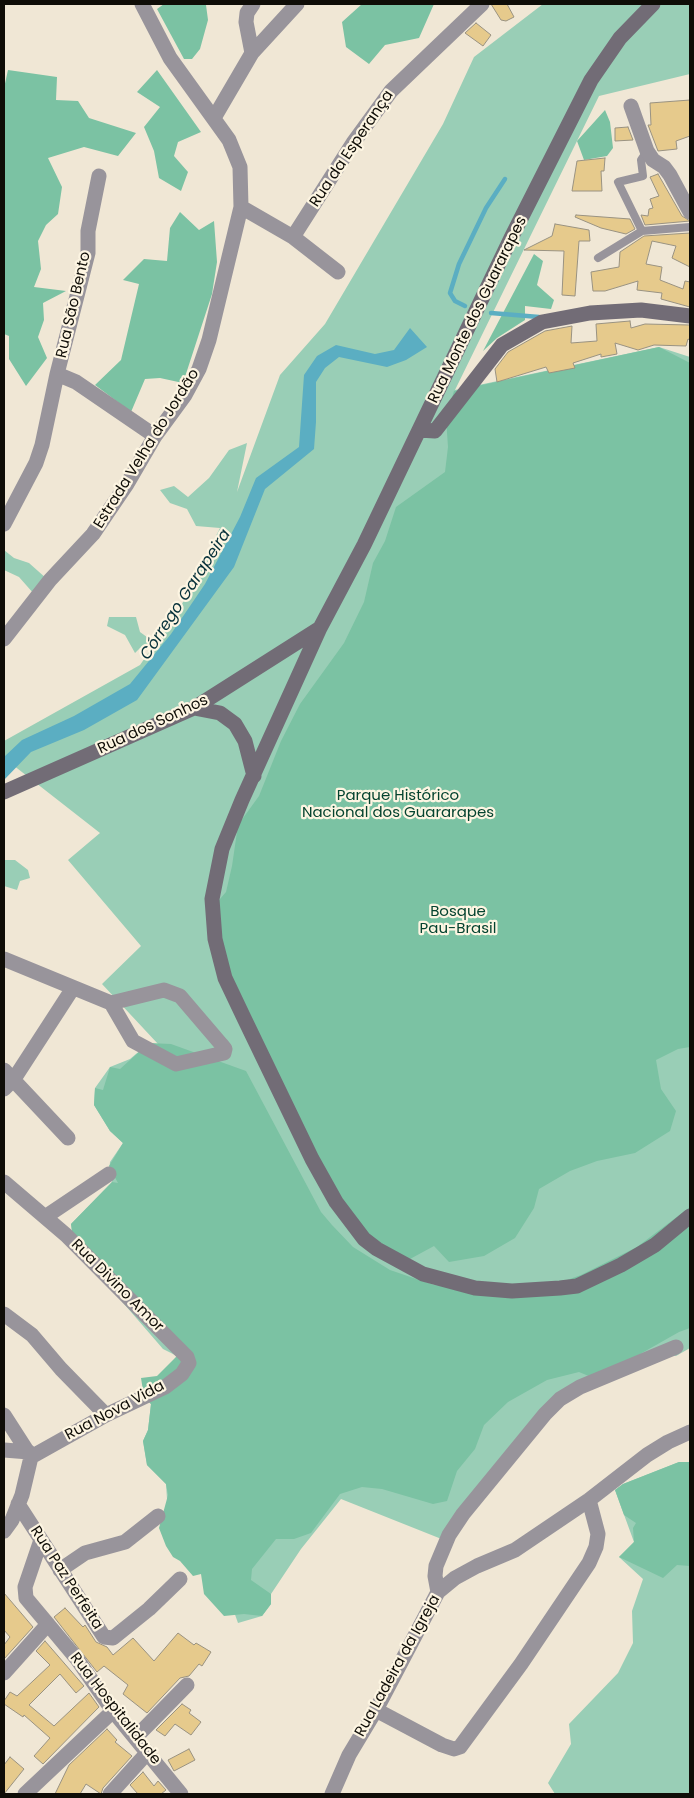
<!DOCTYPE html>
<html>
<head>
<meta charset="utf-8">
<style>
  body { margin:0 }
  #map { position:relative; width:694px; height:1798px; overflow:hidden; background:#f0e7d5; font-family:Poppins,sans-serif }
  canvas { display:block }
  .frame { position:absolute; inset:0; border:5px solid #0f0d07; pointer-events:none }
</style>
</head>
<body>
<div id="map">
<canvas width="694" height="1798"></canvas>
<div class="frame"></div>
</div>
<script>
const g = document.querySelector('canvas').getContext('2d');
g.lineJoin = 'round';
function fillPath(path, color) {
  g.fillStyle = color;
  g.fill(path, 'evenodd');
}
function toPath(rows) {
  const path = new Path2D();
  for (const r of rows) {
    path.moveTo(r[0], r[1]);
    for (let i = 2; i < r.length; i += 2) path.lineTo(r[i], r[i + 1]);
  }
  return path;
}
function trace(path, color, width, dash) {
  g.strokeStyle = color;
  g.lineWidth = width;
  g.lineCap = dash ? 'butt' : 'round';
  g.setLineDash(dash || []);
  g.stroke(path);
}
function write(font, color, halo, rows, align = 'center') {
  g.font = font + ' Poppins,sans-serif';
  g.lineWidth = 4.5;
  g.setLineDash([]);
  g.textBaseline = 'middle';
  g.strokeStyle = halo;
  g.fillStyle = color;
  for (const [text, x, y, turn = 0] of rows) {
    g.save();
    g.translate(x, y);
    g.rotate((+turn || 0) * Math.PI / 180);
    g.textAlign = isNaN(turn) ? turn : align;
    if (halo) g.strokeText(text, 0, 0);
    g.fillText(text, 0, 0);
    g.restore();
  }
}
const green = toPath([
  [543,4,690,4,690,74,599,96,455,390,659,347,690,357,690,1348,676,1356,652,1350,566,1396,444,1540,341,1499,301,1549,271,1594,271,1604,262,1616,238,1623,227,1592,167,1499,166,1484,147,1465,143,1441,148,1430,151,1404,144,1397,177,1356,163,1349,74,1246,71,1224,112,1182,109,1174,110,1162,123,1143,110,1131,94,1105,95,1088,110,1067,130,1059,149,1043,158,1044,102,984,141,946,68,860,100,833,4,758,4,741,140,665,182,604,220,528,196,526,187,509,170,503,160,490,174,486,188,497,209,478,229,450,247,443,237,492,280,375,325,324,443,124,474,57],
  [4,550,14,558,29,563,47,579,34,594,19,577,4,570],
  [109,617,136,617,140,632,151,640,145,649,140,648,135,653,125,635,107,626],
  [4,860,15,860,28,870,30,878,20,881,17,890,4,886],
  [679,1462,690,1462,690,1794,555,1794,548,1783,571,1744,569,1724,618,1673,633,1643,632,1611,643,1579,619,1557,634,1542,615,1490,623,1484]
]);
const forest = toPath([
  [164,4,209,4,206,5,208,20,200,49,192,59,184,59,157,9],
  [362,4,434,4,419,38,385,45,369,64,346,47,342,22],
  [8,70,57,77,56,100,78,101,89,118,136,133,118,156,84,147,48,158,62,187,58,214,46,225,38,241,41,269,34,287,66,291,43,303,44,320,38,337,47,358,26,386,9,359,9,336,4,334,4,88],
  [157,70,201,132,178,142,174,156,188,172,181,191,159,178,154,151,144,127,160,107,137,92],
  [605,110,610,122,613,148,607,156,584,160,577,141],
  [180,212,199,230,214,221,217,262,212,294,183,383,160,378,145,379,131,412,95,385,121,360,139,284,123,280,144,259,167,261,170,228],
  [534,254,543,261,537,285,554,300,551,309,525,306,525,320,497,338,483,351],
  [659,347,690,363,690,1047,678,1049,656,1060,661,1089,676,1111,670,1131,635,1153,597,1161,570,1171,539,1189,534,1208,515,1238,484,1256,449,1262,434,1246,410,1259,397,1256,362,1231,326,1176,226,978,214,906,226,892,232,866,238,825,259,796,281,741,300,704,344,643,364,602,373,563,385,541,396,507,445,472,448,447,446,418,454,391],
  [149,1043,171,1044,246,1071,321,1212,332,1225,353,1247,390,1270,434,1285,525,1295,581,1275,637,1247,690,1207,690,1328,679,1332,596,1379,579,1372,547,1380,508,1402,484,1425,475,1449,457,1471,447,1501,433,1504,382,1489,362,1487,340,1494,311,1533,294,1539,276,1539,252,1569,251,1580,271,1594,271,1604,262,1616,244,1614,224,1616,204,1594,201,1574,193,1576,180,1561,173,1557,166,1546,159,1528,168,1495,166,1484,147,1465,143,1441,148,1430,151,1404,144,1397,141,1378,157,1376,177,1356,74,1246,71,1224,112,1182,118,1183,109,1166,123,1143,110,1131,94,1105,95,1088,103,1090,110,1067,120,1069],
  [679,1462,690,1462,690,1566,677,1565,663,1578,619,1557,634,1542,633,1528,636,1523,624,1515,615,1490,623,1484]
]);
const water = toPath([
  [410,328,427,347,406,360,387,367,339,357,325,368,316,382,316,422,314,449,265,489,234,567,137,700,84,730,31,752,4,780,4,757,22,740,74,716,130,684,171,634,205,584,240,517,256,478,299,447,304,375,317,356,336,345,375,354,394,350]
]);
const stream = toPath([
  [465,306,455,301,450,293,459,264,486,208,505,179],
  [491,313,539,317]
]);
const building = toPath([
  [491,4,507,4,514,17,506,21,501,20,491,4],
  [476,23,491,35,483,46,465,33,476,23],
  [690,100,690,136,676,141,677,149,658,151,648,125,651,125,650,103,690,100],
  [628,127,633,140,615,141,615,128,628,127],
  [605,158,604,171,601,171,602,191,572,191,577,161,605,158],
  [658,174,682,216,690,221,645,225,641,215,648,216,649,209,653,208,650,199,659,196,650,177,658,174],
  [576,215,630,219,635,229,626,234,601,228,575,217,576,215],
  [555,224,589,230,590,241,579,241,575,296,562,295,564,251,524,250,552,236,555,224],
  [690,233,690,267,672,258,676,246,652,241,646,264,662,267,660,280,683,289,685,281,690,282,690,307,661,299,662,293,637,290,638,281,605,291,593,291,591,272,619,267,620,252,644,236,690,233],
  [630,321,631,328,645,324,690,325,690,340,688,339,686,346,654,345,638,350,615,343,617,354,601,357,601,354,573,363,575,368,549,373,546,367,497,382,495,369,508,352,545,331,572,326,571,343,597,341,596,324,630,321],
  [4,1593,33,1627,4,1659,4,1645,10,1637,4,1630,4,1593],
  [65,1608,83,1627,85,1625,96,1642,107,1647,113,1655,133,1638,154,1661,178,1633,194,1645,196,1643,211,1652,202,1666,199,1664,189,1676,180,1678,147,1713,123,1694,128,1685,104,1666,97,1672,54,1617,65,1608],
  [45,1641,84,1686,76,1693,60,1674,29,1705,54,1726,89,1693,99,1707,43,1764,34,1756,50,1738,24,1715,23,1717,4,1704,4,1701,10,1692,17,1696,50,1665,36,1651,45,1641],
  [182,1704,191,1710,189,1713,201,1722,191,1735,175,1724,165,1736,156,1730,182,1704],
  [107,1729,117,1740,115,1742,132,1756,103,1788,101,1794,86,1784,80,1794,55,1794,69,1765,107,1729],
  [189,1749,195,1760,174,1771,168,1760,189,1749],
  [10,1757,24,1769,4,1794,4,1765,10,1757],
  [143,1772,154,1786,158,1781,166,1790,161,1794,138,1794,130,1785,143,1772]
]);
const lane = toPath([
  [642,231,618,182,643,176,641,160,647,151],
  [598,258,642,231,690,227]
]);
const street = toPath([
  [252,53,246,22,247,13,253,4],
  [631,106,647,151,653,160,664,167,670,175,690,212],
  [214,118,252,53,297,4],
  [99,176,88,231,88,253,57,374,76,382,155,436],
  [241,207,293,237,338,272],
  [293,237,353,143,391,91,482,4],
  [4,524,36,463,42,445,57,374],
  [4,639,50,580,93,534,127,484,155,436,185,395,199,369,209,340,241,207,240,167,229,140,170,58,142,4],
  [4,959,111,1003,133,1041,176,1064,224,1053,225,1049,221,1044,180,996,164,990,111,1003],
  [4,1070,68,1138],
  [4,1089,14,1079,73,988],
  [4,1182,66,1235,179,1349,187,1357,189,1363,182,1374,165,1387,106,1415,31,1457],
  [45,1217,109,1174],
  [4,1314,32,1335,61,1369,106,1415],
  [4,1415,31,1457,22,1495,12,1520,4,1531],
  [4,1450,29,1452],
  [18,1504,104,1637,113,1638,149,1609,180,1579],
  [41,1540,25,1587,26,1598,77,1659,113,1711,181,1794],
  [60,1570,85,1553,125,1542,158,1516],
  [438,1592,435,1576,436,1566,449,1535,463,1514,545,1414,560,1399,580,1387,676,1347],
  [4,1673,48,1624],
  [376,1710,442,1745,454,1749,460,1747,521,1664,589,1563,596,1547,598,1534,589,1500],
  [136,1737,187,1685],
  [25,1794,113,1711],
  [110,1794,148,1752],
  [332,1794,349,1755,376,1710,438,1592,455,1578,477,1566,515,1550,589,1500,647,1455,668,1442,690,1432]
]);
const secondary = toPath([
  [653,4,620,38,591,80,511,238,364,545,320,628,242,800,222,849,212,899,215,939,225,978,244,1018,312,1159,336,1202,364,1239,377,1249,423,1274,475,1288,512,1291,560,1288,577,1286,621,1265,655,1245,690,1216],
  [419,430,435,431,502,345,542,322,590,313,641,310,690,316],
  [194,708,220,713,235,724,245,741,254,776],
  [4,792,194,708,320,628]
]);
const streetNames = [
  ["Rua da Esperança",352,149,-56],
  ["Rua São Bento",74,305,-77],
  ["Rua Monte dos Guararapes",478,310,-64],
  ["Estrada Velha do Jordão",147,449,-58],
  ["Rua dos Sonhos",153,725,-25],
  ["Rua Divino Amor",117,1286,45],
  ["Rua Nova Vida",115,1411,-28],
  ["Rua Paz Perfeita",66,1578,57],
  ["Rua Ladeira da Igreja",398,1666,-61],
  ["Rua Hospitalidade",115,1709,52]
];
const parkNames = [
  ["Parque Histórico",398,796],
  ["Nacional dos Guararapes",398,813],
  ["Bosque",458,912],
  ["Pau-Brasil",458,929]
];
const waterNames = [
  ["Córrego Garapeira",186,595,-57]
];
fillPath(green, '#99ceb6');
fillPath(forest, '#7bc2a3');
fillPath(water, '#5baec2');
trace(stream, '#5baec2', 4.5);
fillPath(building, '#e6ca8c');
trace(building, '#999281', 1);
trace(lane, '#98949b', 8);
trace(street, '#98949b', 15);
trace(secondary, '#726c76', 15);
write('15px', '#0f0d07', '#fdf5e2', streetNames);
write('15px', '#04432f', '#fdf5e2', parkNames);
write('italic 16px', '#07313a', '#fdf5e2', waterNames);
</script>
</body>
</html>
